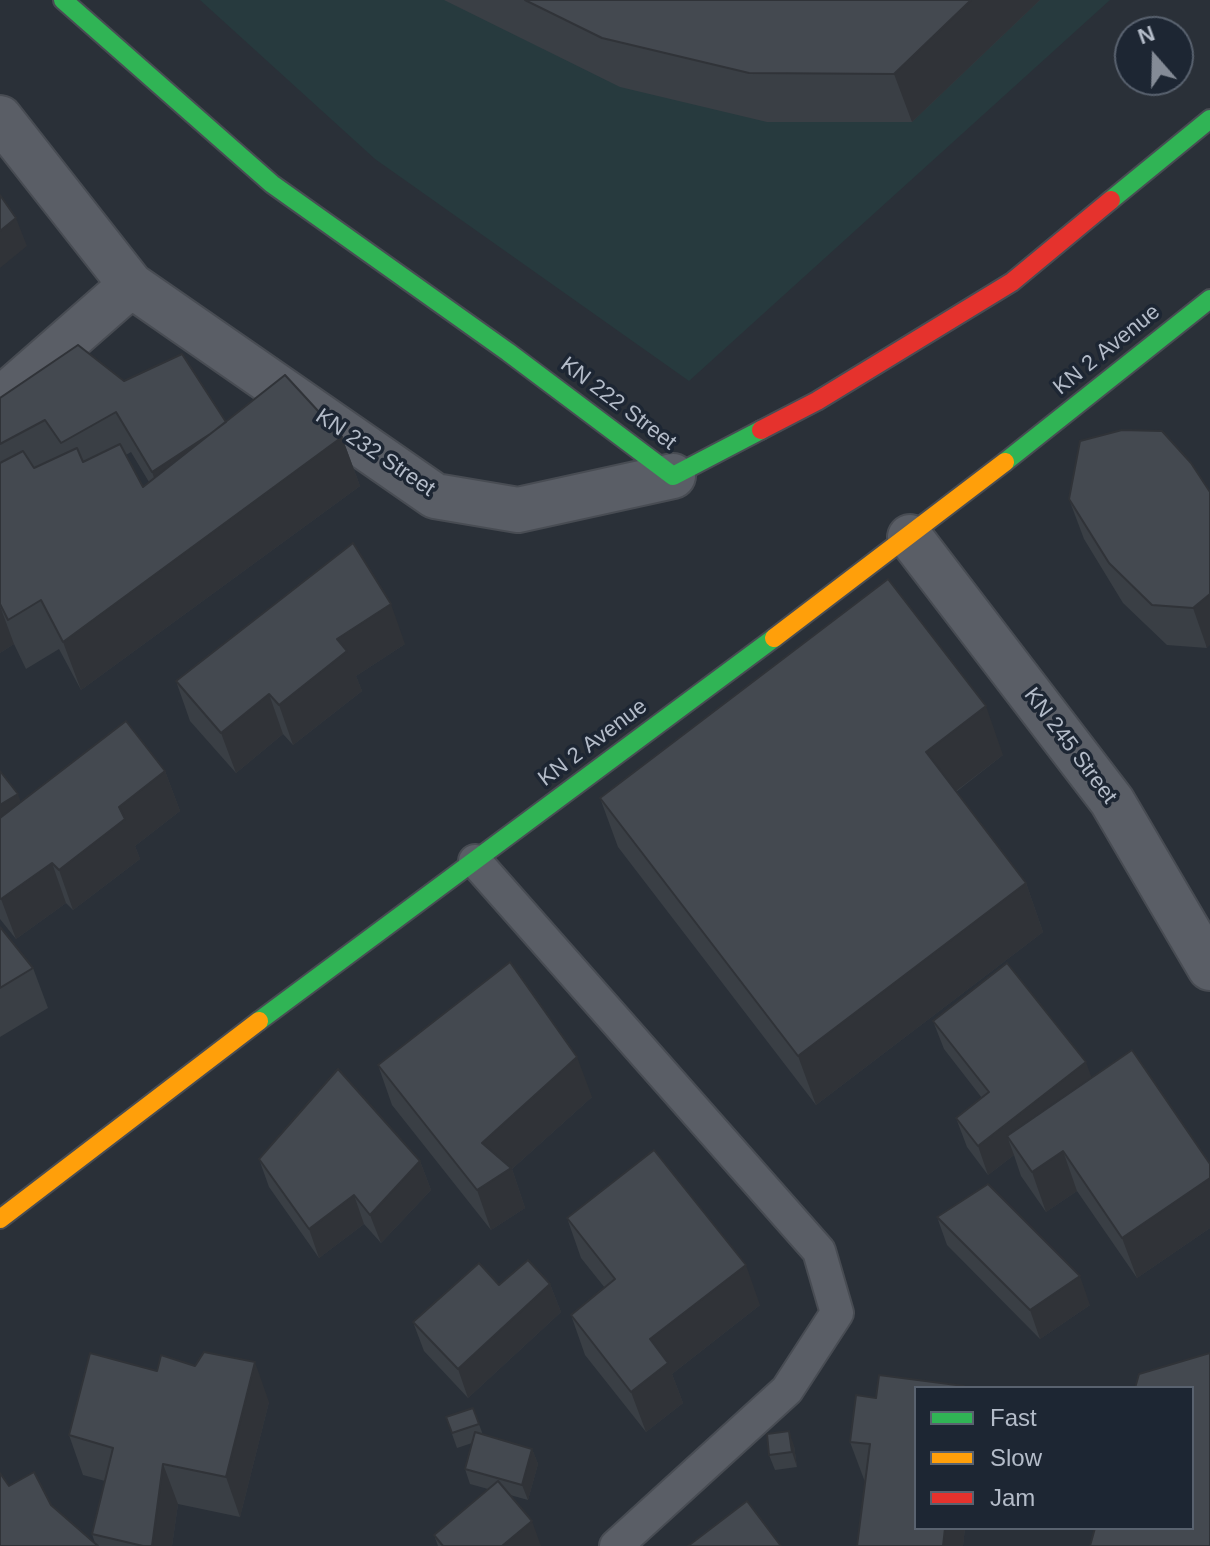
<!DOCTYPE html>
<html>
<head>
<meta charset="utf-8">
<style>
  body { margin:0 }
  #map { position:relative; width:1210px; height:1546px; overflow:hidden; background:#2a3038; font-family:Helvetica,sans-serif }
  canvas { display:block }
  .legend { position:absolute; left:914px; top:1386px; width:280px; height:144px; box-sizing:border-box; background:#1d2633; border:2px solid #59626f; margin:0; padding:10px 14px; list-style:none; font-size:24px; color:#b4bcc9 }
  .legend li { display:flex; align-items:center; gap:16px; height:40px }
  .legend b { width:40px; border:2px solid #59626f }
  .north { position:absolute; left:1114px; top:16px; width:80px; height:80px; box-sizing:border-box; background:#1d2633; border:2px solid #59626f; border-radius:50%; rotate:340deg; font-size:22px; font-weight:700; line-height:32px; text-align:center; color:#b4bcc9 }
  .north::after { content:''; display:block; margin:auto; width:28px; height:36px; background:#848b96; clip-path:polygon(50% 0,100% 100%,50% 72%,0 100%) }
</style>
</head>
<body>
<div id="map">
<canvas width="1210" height="1546"></canvas>
<ul class="legend">
<li><b style="height:10px;background:#30b455"></b>Fast</li>
<li><b style="height:10px;background:#ff9f0a"></b>Slow</li>
<li><b style="height:10px;background:#e5322d"></b>Jam</li>
</ul>
<div class="north">N</div>
</div>
<script>
const g = document.querySelector('canvas').getContext('2d');
g.lineJoin = 'round';
function fillPath(path, color) {
  g.fillStyle = color;
  g.fill(path, 'evenodd');
}
function toPath(rows) {
  const path = new Path2D();
  for (const r of rows) {
    path.moveTo(r[0], r[1]);
    for (let i = 2; i < r.length; i += 2) path.lineTo(r[i], r[i + 1]);
  }
  return path;
}
function trace(path, color, width, dash) {
  g.strokeStyle = color;
  g.lineWidth = width;
  g.lineCap = dash ? 'butt' : 'round';
  g.setLineDash(dash || []);
  g.stroke(path);
}
function write(font, color, halo, rows, align = 'center') {
  g.font = font + ' Helvetica,sans-serif';
  g.lineWidth = 7;
  g.setLineDash([]);
  g.textBaseline = 'middle';
  g.strokeStyle = halo;
  g.fillStyle = color;
  for (const [text, x, y, turn = 0] of rows) {
    g.save();
    g.translate(x, y);
    g.rotate((+turn || 0) * Math.PI / 180);
    g.textAlign = isNaN(turn) ? turn : align;
    if (halo) g.strokeText(text, 0, 0);
    g.fillText(text, 0, 0);
    g.restore();
  }
}
const green = toPath([
  [200,0,1110,0,689,381,375,159]
]);
const lane = toPath([
  [475,861,819,1251,837,1313,787,1390,616,1546]
]);
const street = toPath([
  [0,118,131,285,435,496,518,510,673,476],
  [0,400,131,285],
  [910,537,1112,801,1210,968]
]);
const fast = toPath([
  [63,0,272,184,508,352,673,476,761,430],
  [1111,200,1210,119],
  [1005,462,1210,299],
  [259,1021,774,638]
]);
const slow = toPath([
  [774,638,1005,462],
  [0,1219,259,1021]
]);
const jam = toPath([
  [761,430,817,401,1012,282,1111,200]
]);
const wall = toPath([
  [444,0,1040,0,912,122,767,122,620,87],
  [124,381,226,422,342,437,360,486,81,690,59,649,26,669,14,644,0,653,0,398],
  [131,452,149,482,143,487,126,455],
  [1162,431,1207,648,1167,645,1123,603,1084,539,1069,499],
  [405,644,356,676,362,691,293,745,283,734,236,773,190,721,176,681],
  [1003,755,956,792,1026,883,1043,932,816,1105,618,847,600,798],
  [0,771,20,802,165,771,180,811,135,846,140,859,73,910,66,903,16,939,0,919],
  [0,927,33,968,48,1008,0,1037],
  [933,1021,1092,1078,1210,1164,1210,1228,1137,1278,1077,1191,1046,1212,1021,1176,1014,1155,988,1175,967,1147,956,1118,982,1098,944,1049],
  [378,1065,592,1097,512,1169,525,1208,491,1230,392,1105],
  [259,1159,420,1161,431,1190,381,1243,364,1224,319,1258,269,1187],
  [937,1217,1090,1305,1040,1339,947,1245],
  [567,1218,760,1305,672,1374,683,1403,646,1432,585,1355,571,1315,605,1288,581,1258],
  [550,1284,561,1312,468,1398,424,1351,413,1322,499,1285],
  [856,1395,965,1528,963,1546,857,1546,865,1482,850,1442],
  [269,1402,240,1517,178,1504,172,1546,0,1546,9,1486,51,1505,95,1543,92,1534,105,1481,83,1475,69,1435],
  [473,1408,483,1435,532,1449,538,1464,528,1500,510,1495,541,1546,438,1546,434,1535,488,1489,470,1484,465,1469,472,1443,457,1448,446,1417],
  [794,1446,797,1467,775,1470,769,1455]
]);
const shadedWall = toPath([
  [971,0,1040,0,912,122,894,74],
  [16,218,27,246,0,268,0,231],
  [227,423,166,512,152,472],
  [342,437,360,486,81,690,63,642],
  [1210,594,1210,645,1207,648,1193,608],
  [391,604,405,644,356,676,362,691,293,745,279,705,337,639],
  [0,606,14,644,0,653],
  [269,694,283,734,236,773,221,733],
  [986,706,1003,755,943,801,926,752],
  [165,771,180,811,135,846,140,859,73,910,59,870,119,807],
  [18,794,28,822,0,840,0,805],
  [52,863,66,903,16,939,1,899],
  [1026,883,1043,932,816,1105,798,1056],
  [577,1057,592,1097,512,1169,525,1208,491,1230,477,1190,482,1143],
  [1086,1062,1096,1090,1007,1136,1014,1155,988,1175,978,1146],
  [1063,1151,1077,1191,1046,1212,1032,1172],
  [420,1161,431,1190,381,1243,370,1215],
  [1210,1178,1210,1228,1137,1278,1122,1238],
  [354,1195,364,1224,319,1258,309,1229],
  [746,1265,760,1305,672,1374,683,1403,646,1432,631,1392,650,1339],
  [1080,1276,1090,1305,1040,1339,1030,1310],
  [550,1284,561,1312,468,1398,458,1369],
  [255,1362,269,1402,240,1517,226,1477],
  [789,1431,794,1446,797,1467,792,1452],
  [532,1449,538,1464,528,1500,522,1485],
  [163,1464,178,1504,172,1546,152,1546],
  [532,1521,541,1546,502,1546],
  [945,1528,965,1528,963,1546,943,1546]
]);
const building = toPath([
  [525,0,971,0,894,74,749,73,602,38,525,0],
  [0,195,16,218,0,231,0,195],
  [78,345,124,381,182,354,226,422,210,434,152,472,116,412,61,443,45,420,0,444,0,398,78,345],
  [285,375,342,437,63,642,41,600,8,620,0,604,0,463,23,451,34,468,77,448,83,462,120,444,143,487,285,375],
  [1122,430,1162,431,1191,463,1210,492,1210,594,1193,608,1152,605,1109,563,1069,499,1080,441,1122,430],
  [353,543,391,604,337,639,347,651,279,705,269,694,221,733,176,681,353,543],
  [888,579,986,706,926,752,1026,883,798,1056,600,798,888,579],
  [126,721,165,771,119,807,125,819,59,870,52,863,1,899,0,898,0,818,126,721],
  [0,771,18,794,0,805,0,771],
  [0,927,33,968,0,988,0,927],
  [510,962,577,1057,482,1143,511,1168,477,1190,378,1065,510,962],
  [1007,963,1086,1062,978,1146,956,1118,989,1092,933,1021,1007,963],
  [1132,1050,1210,1164,1210,1178,1122,1238,1063,1151,1032,1172,1007,1136,1132,1050],
  [338,1069,420,1161,370,1215,354,1195,309,1229,259,1159,338,1069],
  [654,1150,746,1265,650,1339,668,1363,631,1392,571,1315,615,1279,567,1218,654,1150],
  [988,1184,1080,1276,1030,1310,937,1217,988,1184],
  [528,1260,550,1284,458,1369,413,1322,479,1263,499,1285,528,1260],
  [204,1352,255,1362,226,1477,163,1464,152,1546,143,1546,92,1534,113,1448,69,1435,90,1353,157,1371,161,1355,195,1366,204,1352],
  [1210,1353,1210,1546,1090,1546,1095,1528,1192,1528,1192,1388,1135,1388,1139,1374,1210,1353],
  [879,1375,964,1386,964,1388,916,1388,916,1528,945,1528,943,1546,857,1546,870,1444,850,1442,856,1395,876,1398,879,1375],
  [473,1408,479,1424,452,1433,446,1417,473,1408],
  [789,1431,792,1452,769,1455,767,1434,789,1431],
  [475,1432,532,1449,522,1485,465,1469,475,1432],
  [34,1472,51,1505,98,1546,0,1546,0,1473,9,1486,34,1472],
  [498,1481,532,1521,502,1546,443,1546,434,1535,498,1481],
  [747,1501,781,1546,688,1546,747,1501]
]);
const streetNames = [
  ["KN 2 Avenue",1107,350,-39],
  ["KN 222 Street",618,404,37],
  ["KN 232 Street",375,453,34],
  ["KN 2 Avenue",593,743,-37],
  ["KN 245 Street",1070,746,53]
];
fillPath(green, '#273a3e');
trace(lane, '#484c53', 36);
trace(street, '#484c53', 48);
trace(fast, '#484c53', 22);
trace(slow, '#484c53', 22);
trace(jam, '#484c53', 22);
trace(lane, '#5a5e66', 32);
trace(street, '#5a5e66', 44);
trace(fast, '#30b455', 18);
trace(slow, '#ff9f0a', 18);
trace(jam, '#e5322d', 18);
fillPath(wall, '#3a3f45');
fillPath(shadedWall, '#303338');
fillPath(building, '#444950');
trace(building, '#303338', 2);
write('22px', '#b4bcc9', '#1d2633', streetNames);
</script>
</body>
</html>
